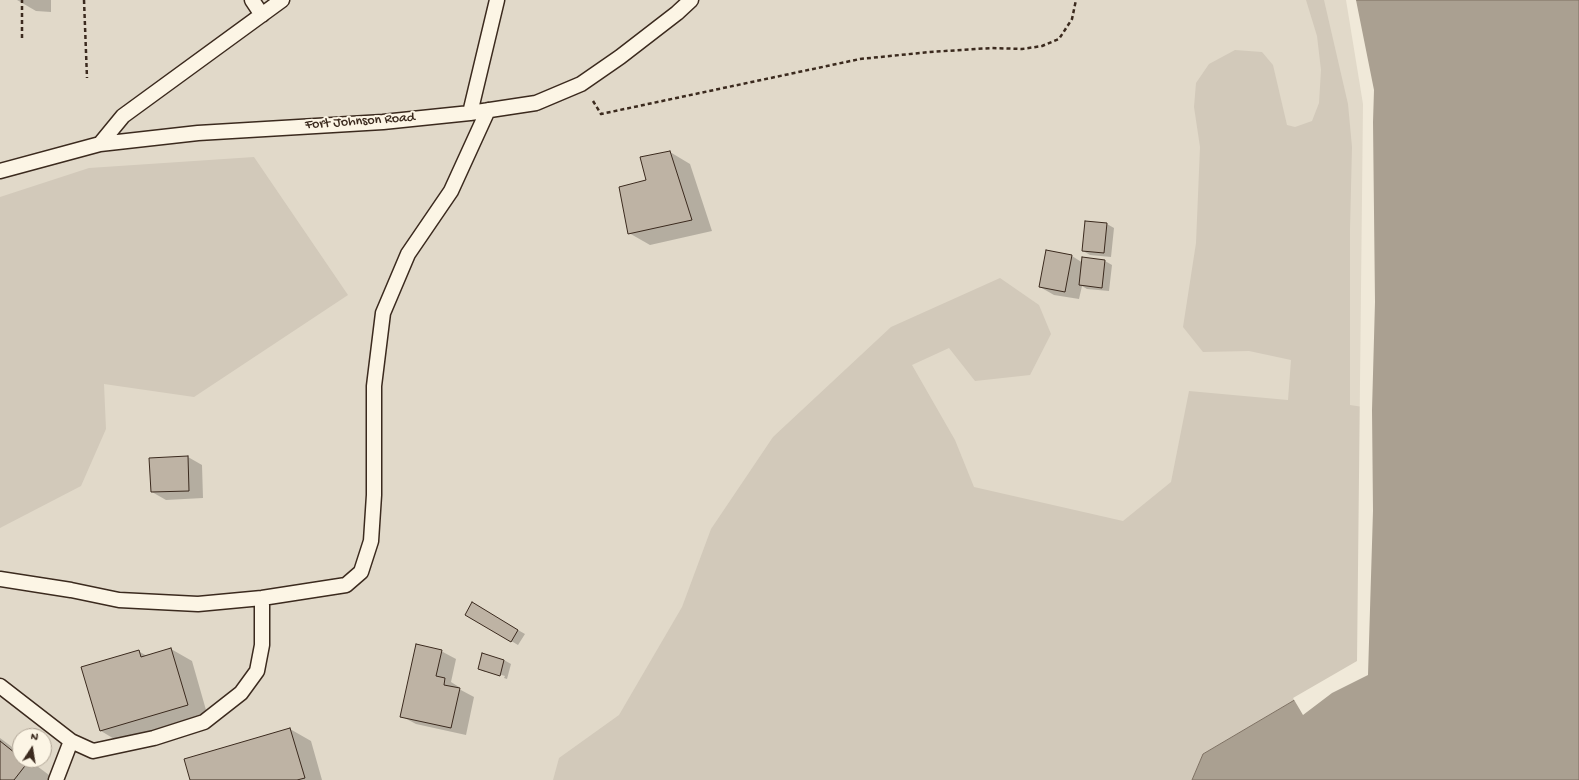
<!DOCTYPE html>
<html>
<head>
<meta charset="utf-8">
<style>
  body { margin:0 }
  #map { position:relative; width:1579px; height:780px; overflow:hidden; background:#f0e9d9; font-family:"Gochi Hand",sans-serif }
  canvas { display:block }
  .north { position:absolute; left:12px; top:728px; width:40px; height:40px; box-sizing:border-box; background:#fcf5e5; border:1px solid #afa495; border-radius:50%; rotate:12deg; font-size:11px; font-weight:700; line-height:16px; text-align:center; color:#3b2a1e }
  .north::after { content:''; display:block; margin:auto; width:14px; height:18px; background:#3b2a1e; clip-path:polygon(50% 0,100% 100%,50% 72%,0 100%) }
</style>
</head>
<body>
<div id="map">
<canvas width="1579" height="780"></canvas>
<div class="north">N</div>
</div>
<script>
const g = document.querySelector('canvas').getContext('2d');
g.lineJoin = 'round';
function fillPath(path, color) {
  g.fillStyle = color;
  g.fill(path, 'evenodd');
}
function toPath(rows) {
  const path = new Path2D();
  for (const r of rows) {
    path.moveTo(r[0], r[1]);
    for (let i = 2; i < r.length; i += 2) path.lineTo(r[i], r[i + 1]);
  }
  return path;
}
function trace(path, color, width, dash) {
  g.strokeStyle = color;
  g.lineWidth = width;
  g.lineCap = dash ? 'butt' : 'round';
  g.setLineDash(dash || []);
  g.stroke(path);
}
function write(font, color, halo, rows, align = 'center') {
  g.font = font + ' "Gochi Hand",sans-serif';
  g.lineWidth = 4;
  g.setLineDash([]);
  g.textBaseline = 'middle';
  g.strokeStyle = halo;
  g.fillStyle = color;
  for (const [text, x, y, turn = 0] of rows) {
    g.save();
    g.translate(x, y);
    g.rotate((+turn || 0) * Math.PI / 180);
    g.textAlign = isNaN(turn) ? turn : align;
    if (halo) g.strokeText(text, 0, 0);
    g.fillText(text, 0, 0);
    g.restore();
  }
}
const built = toPath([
  [0,0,1348,0,1365,104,1363,407,1158,780,0,780],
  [20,736,44,736,44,760,20,760]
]);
const green = toPath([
  [1306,0,1324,0,1348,104,1352,147,1350,229,1350,405,1363,407,1359,662,1203,754,1192,780,553,780,559,758,619,715,682,607,711,529,773,437,891,327,1000,278,1039,305,1051,334,1030,375,975,381,949,348,912,365,955,440,974,487,1123,521,1171,482,1189,391,1288,400,1291,360,1249,351,1203,352,1183,327,1196,243,1200,147,1194,107,1196,83,1209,64,1235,50,1262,52,1273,65,1287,125,1295,127,1312,121,1319,103,1321,70,1317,36],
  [254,157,348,295,194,397,104,384,106,429,81,486,0,528,0,197,89,168]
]);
const water = toPath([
  [1348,0,1579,0,1579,780,1192,780,1203,754,1359,662,1365,104,1348,0]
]);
const pier = toPath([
  [1346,0,1356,0,1374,90,1373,122,1375,302,1372,410,1373,511,1368,675,1332,693,1303,715,1293,698,1357,661,1363,104]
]);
const shadow = toPath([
  [17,0,51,0,51,12,36,11],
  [670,152,690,164,712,231,650,245,629,233,647,181],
  [1107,224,1114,228,1111,257,1090,255,1083,251],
  [1046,251,1072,256,1083,263,1083,258,1105,261,1112,265,1109,291,1087,289,1082,286,1079,299,1054,295,1040,287],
  [188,457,202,465,203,498,166,500,152,492],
  [472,604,525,634,518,645,466,614],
  [171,649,192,661,208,717,121,743,101,731,138,651,147,656],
  [441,651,456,659,451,682,459,687,459,689,474,697,466,735,416,724,401,716],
  [504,660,511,664,507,679,486,672,504,678,505,676,485,670,485,672,479,669],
  [290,729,311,741,322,780,191,780],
  [0,738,20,753,20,760,29,760,53,778,52,780,0,780]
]);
const building = toPath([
  [670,151,692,220,628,234,619,187,646,180,640,157,670,151],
  [1085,221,1107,223,1104,253,1082,251,1085,221],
  [1046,250,1072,255,1065,292,1039,287,1046,250],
  [1082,257,1105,260,1102,288,1079,285,1082,257],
  [188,456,189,491,151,492,149,458,188,456],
  [472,602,518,630,511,642,465,615,472,602],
  [416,644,442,650,436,676,445,678,444,685,460,688,451,728,400,717,416,644],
  [171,648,188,705,100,731,81,667,139,650,141,657,171,648],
  [482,653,504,660,500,676,478,669,482,653],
  [290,728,305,778,297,780,190,780,184,759,290,728],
  [0,741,20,757,20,760,24,760,28,762,14,780,0,780,0,741]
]);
const path = toPath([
  [84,0,87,78],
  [22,38,22,0],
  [593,101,601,114,860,59,930,52,992,48,1022,49,1042,46,1059,39,1072,19,1076,0]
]);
const lane = toPath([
  [252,0,262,15],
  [470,113,497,0],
  [100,144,123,116,282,0],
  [0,171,100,144,198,133,383,122,470,113,536,103,581,84,620,57,677,13,691,0],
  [0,579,71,590,119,600,198,604,262,598,346,585,361,572,371,541,374,495,374,386,383,313,408,254,451,191,488,110],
  [0,686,71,741,56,780],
  [71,741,93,751,154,738,204,722,241,693,257,671,262,645,262,598]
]);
const streetNames = [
  ["Fort Johnson Road",360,122,-4]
];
fillPath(built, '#e1d9c9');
fillPath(green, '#d2c9ba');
fillPath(water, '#aaa091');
trace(water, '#7e7163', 1);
fillPath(pier, '#f0e9d9');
fillPath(shadow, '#0003');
fillPath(building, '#beb3a4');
trace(building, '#3b2a1e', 1);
trace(lane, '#3b2a1e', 17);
trace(path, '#3b2a1e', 2.5, [4, 3]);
trace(lane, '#fcf5e5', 14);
write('14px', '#3b2a1e', '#fcf5e5', streetNames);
</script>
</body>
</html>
